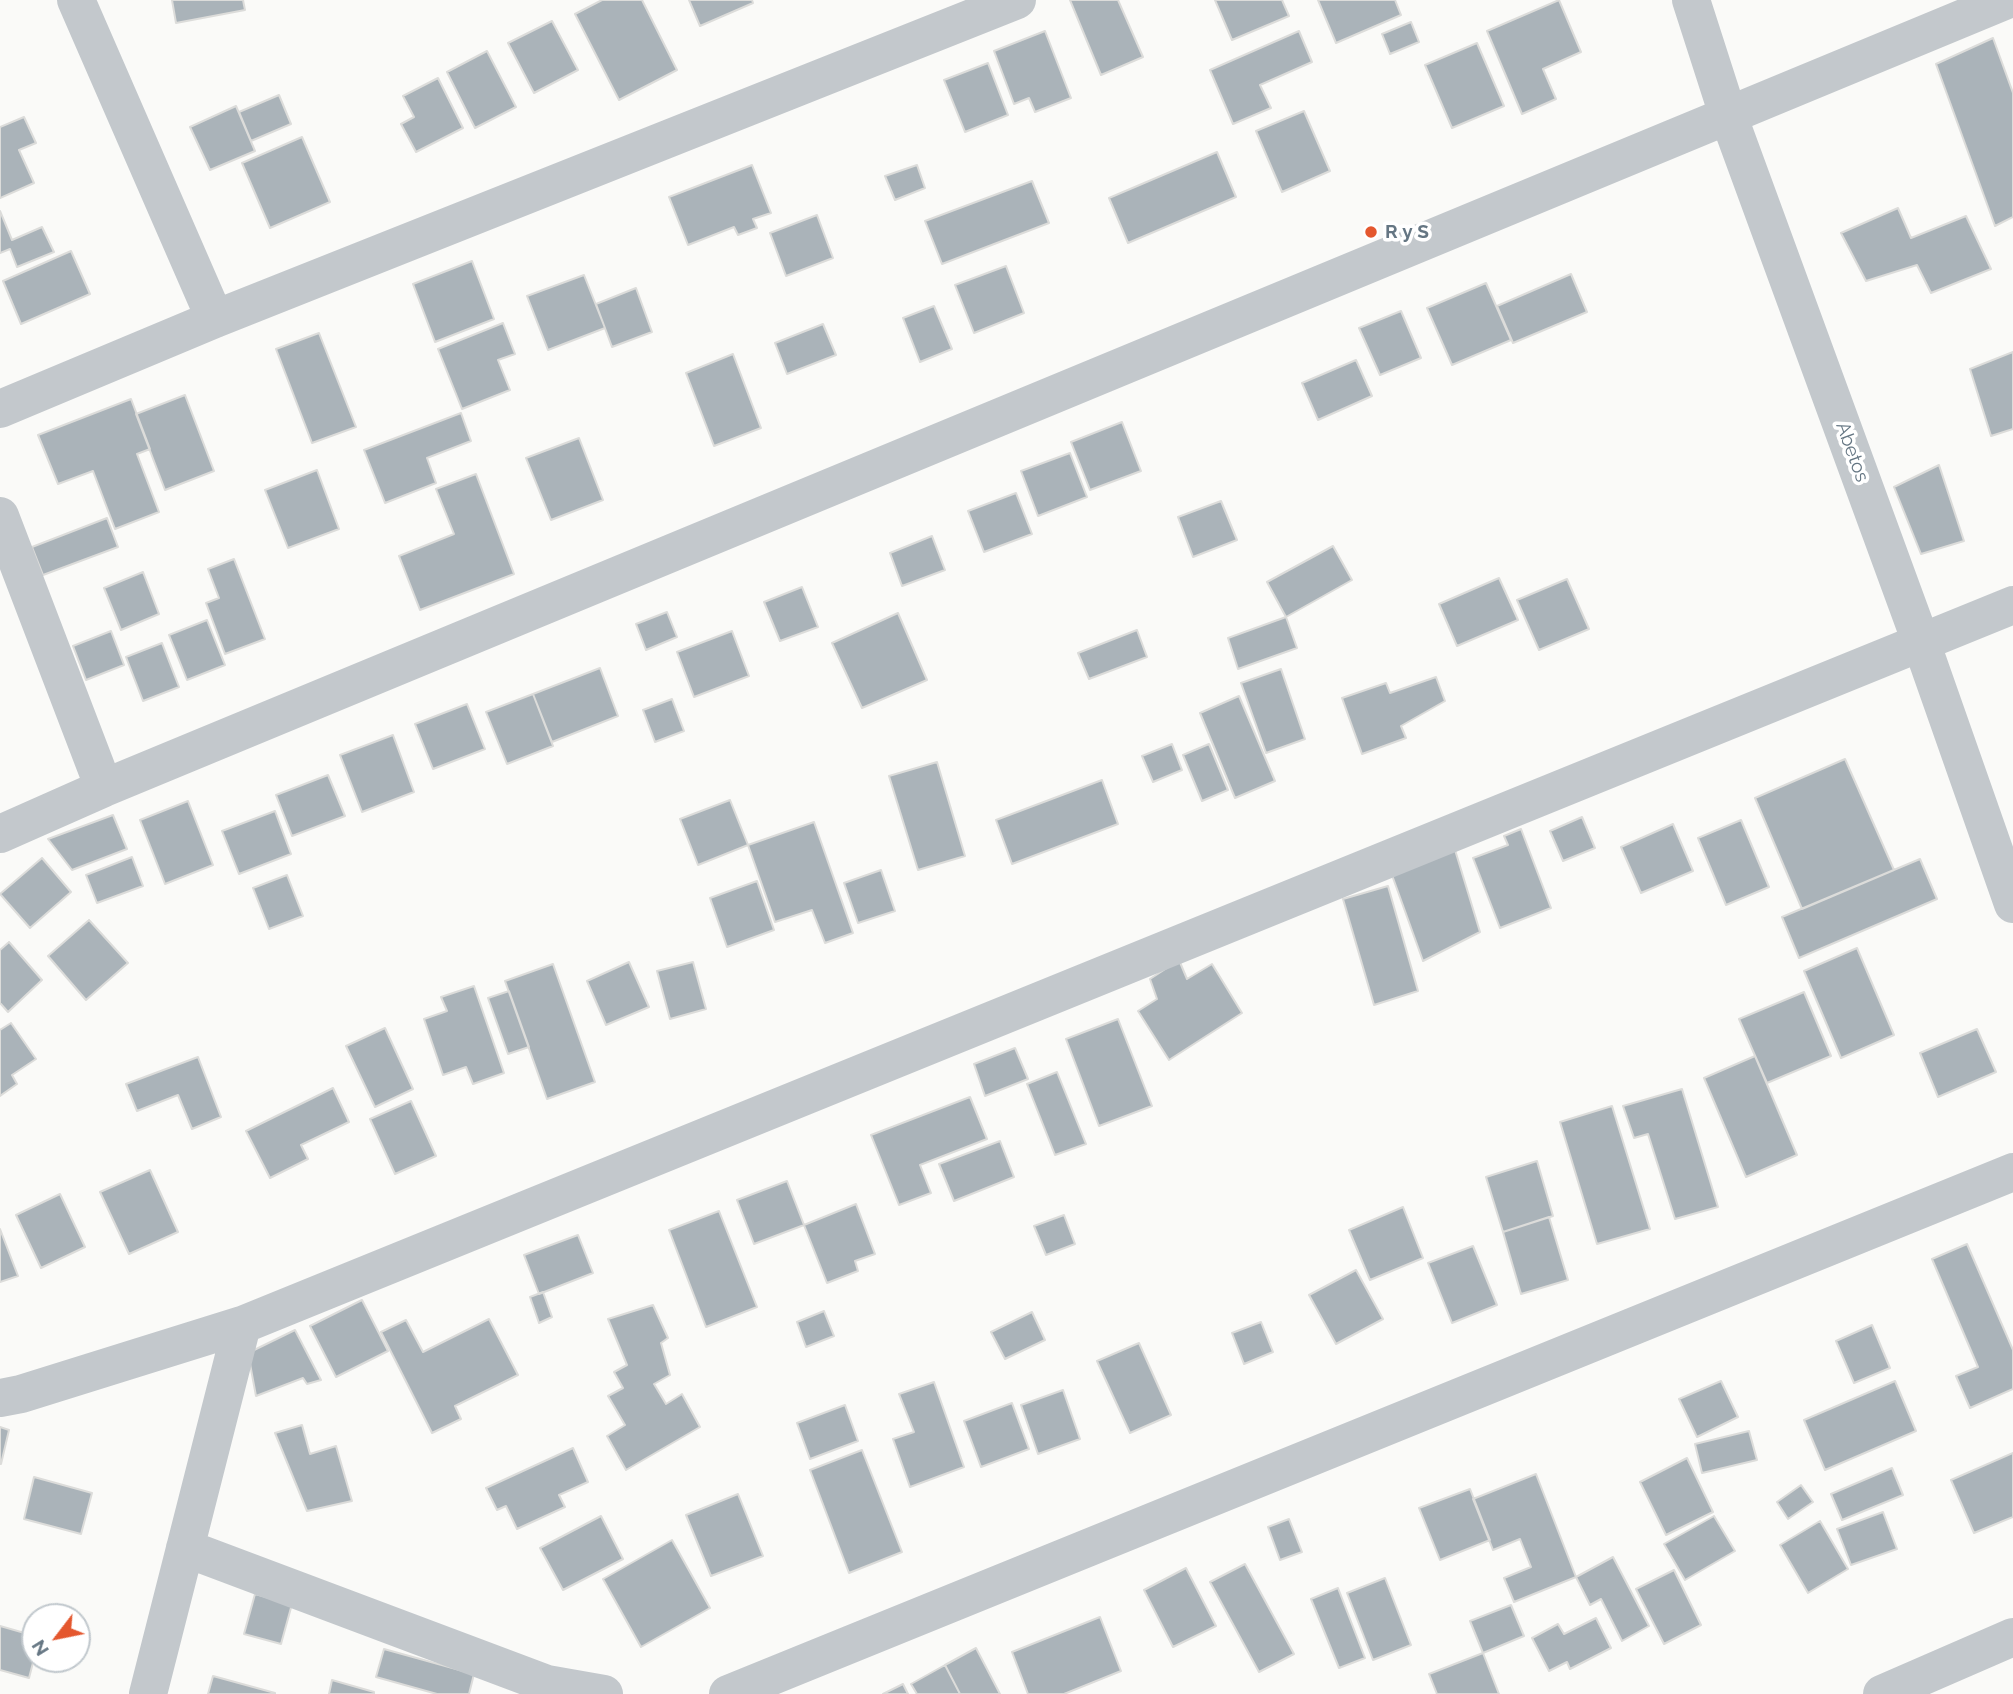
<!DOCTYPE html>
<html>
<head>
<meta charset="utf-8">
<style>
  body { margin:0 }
  #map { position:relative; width:2013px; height:1694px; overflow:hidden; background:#fafaf8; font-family:Raleway,sans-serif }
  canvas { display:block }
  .north { position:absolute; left:21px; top:1603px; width:70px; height:70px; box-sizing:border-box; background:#fff; border:2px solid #c1c8cd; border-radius:50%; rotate:238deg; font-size:19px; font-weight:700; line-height:28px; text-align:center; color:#657683 }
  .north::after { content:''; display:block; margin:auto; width:24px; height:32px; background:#e4572e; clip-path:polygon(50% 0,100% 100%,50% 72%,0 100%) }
</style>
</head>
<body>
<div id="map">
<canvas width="2013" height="1694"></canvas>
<div class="north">N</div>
</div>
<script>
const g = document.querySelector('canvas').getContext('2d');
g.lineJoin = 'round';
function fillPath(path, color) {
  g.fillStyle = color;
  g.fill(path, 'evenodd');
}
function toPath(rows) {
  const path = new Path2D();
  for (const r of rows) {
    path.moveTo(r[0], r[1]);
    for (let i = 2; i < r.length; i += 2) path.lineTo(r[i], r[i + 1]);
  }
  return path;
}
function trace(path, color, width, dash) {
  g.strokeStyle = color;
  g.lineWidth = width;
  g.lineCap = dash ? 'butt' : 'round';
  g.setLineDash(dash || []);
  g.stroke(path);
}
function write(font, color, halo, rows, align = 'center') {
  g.font = font + ' Raleway,sans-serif';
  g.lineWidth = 7;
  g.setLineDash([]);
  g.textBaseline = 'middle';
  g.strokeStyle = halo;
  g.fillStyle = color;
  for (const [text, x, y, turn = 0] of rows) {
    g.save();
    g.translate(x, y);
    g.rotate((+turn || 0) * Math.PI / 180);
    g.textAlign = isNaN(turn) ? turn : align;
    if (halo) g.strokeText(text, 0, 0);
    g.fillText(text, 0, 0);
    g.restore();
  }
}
const building = toPath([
  [172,0,243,0,245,10,176,23,172,0],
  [602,0,642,0,677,70,619,100,575,14,602,0],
  [689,0,752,0,753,3,700,26,689,0],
  [1070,0,1118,0,1143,57,1101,75,1070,0],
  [1215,0,1282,0,1289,16,1232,40,1215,0],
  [1318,0,1395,0,1401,15,1336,43,1318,0],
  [1559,0,1581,52,1543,69,1556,99,1522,114,1487,31,1559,0],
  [552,21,578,70,534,93,508,43,552,21],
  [1411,22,1419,42,1390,54,1382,34,1411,22],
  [1045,31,1071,98,1035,112,1029,98,1014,104,994,51,1045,31],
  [1299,31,1312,62,1260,85,1271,108,1233,124,1210,70,1299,31],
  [1993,38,2013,93,2013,217,1995,226,1936,64,1993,38],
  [1477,43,1504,106,1452,128,1425,65,1477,43],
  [487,51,516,107,475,128,447,72,487,51],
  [988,63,1008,115,965,132,944,80,988,63],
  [438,78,463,128,416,152,401,124,414,117,403,96,438,78],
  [279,95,291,124,251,141,239,112,279,95],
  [236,106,255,151,210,170,190,127,236,106],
  [1304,111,1330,171,1282,192,1256,131,1304,111],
  [24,117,36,143,19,150,34,183,0,198,0,127,24,117],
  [302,137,330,202,270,228,242,163,302,137],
  [1217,152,1236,197,1128,243,1109,198,1217,152],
  [752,165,771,213,753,219,757,228,738,235,734,227,688,245,669,197,752,165],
  [917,165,925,188,895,200,885,176,917,165],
  [1032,181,1049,223,942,264,925,221,1032,181],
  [1898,208,1911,238,1966,216,1991,269,1931,293,1917,265,1866,281,1841,233,1898,208],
  [0,211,12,240,42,227,54,252,17,267,10,249,0,253,0,211],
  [817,215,833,258,786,276,770,233,817,215],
  [71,251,90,294,21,324,3,281,71,251],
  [472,261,494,319,435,342,413,284,472,261],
  [1006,266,1024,313,974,333,955,285,1006,266],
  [1571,274,1587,312,1513,343,1497,306,1571,274],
  [584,275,605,328,548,350,527,296,584,275],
  [1486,283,1511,340,1452,365,1427,308,1486,283],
  [636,288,652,332,612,347,596,304,636,288],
  [934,306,952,349,920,362,903,318,934,306],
  [1401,311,1421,358,1380,375,1359,328,1401,311],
  [503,323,515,354,498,360,510,390,462,409,438,349,503,323],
  [823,324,836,355,787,374,775,343,823,324],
  [319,333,356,427,312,443,276,349,319,333],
  [2013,352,2013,429,1991,436,1970,369,2013,352],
  [733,354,761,428,714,446,686,373,733,354],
  [1356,360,1372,396,1318,420,1302,383,1356,360],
  [185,395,214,471,165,490,136,414,185,395],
  [131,399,150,449,137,454,159,512,115,529,93,471,58,484,38,435,131,399],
  [461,413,471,441,427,458,436,483,385,503,364,450,461,413],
  [1122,422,1141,471,1090,490,1071,442,1122,422],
  [579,438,603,500,551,520,526,458,579,438],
  [1070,453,1087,497,1038,516,1021,471,1070,453],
  [1939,465,1964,541,1921,554,1894,487,1939,465],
  [317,470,339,529,288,548,265,490,317,470],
  [476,474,514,574,420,610,399,556,454,534,436,489,476,474],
  [1016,493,1032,534,984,552,968,511,1016,493],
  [1221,501,1237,540,1193,557,1178,517,1221,501],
  [107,518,118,547,43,575,32,547,107,518],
  [932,536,945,570,902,586,890,553,932,536],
  [1333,546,1352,580,1286,617,1267,582,1333,546],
  [234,559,265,639,225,654,206,603,219,598,208,569,234,559],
  [143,572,159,614,121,630,104,588,143,572],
  [1499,578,1518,620,1457,646,1439,604,1499,578],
  [1567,579,1589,629,1539,650,1517,600,1567,579],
  [802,587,818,627,780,641,764,602,802,587],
  [667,612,677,637,646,650,636,624,667,612],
  [898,613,927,680,862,708,832,643,898,613],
  [1286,617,1297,648,1238,669,1228,638,1286,617],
  [207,620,225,665,187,680,169,635,207,620],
  [1137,630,1147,657,1089,679,1078,653,1137,630],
  [111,631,124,665,86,680,73,646,111,631],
  [732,631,749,676,694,697,677,652,732,631],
  [162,643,179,687,143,701,126,657,162,643],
  [600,668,618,716,552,742,533,694,600,668],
  [1281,669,1305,739,1266,753,1241,683,1281,669],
  [1436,677,1445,701,1401,726,1406,738,1362,754,1342,698,1386,683,1390,693,1436,677],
  [533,694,553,746,507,764,486,712,533,694],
  [1239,696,1275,781,1235,798,1200,713,1239,696],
  [672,699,684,731,655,742,643,710,672,699],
  [467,704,485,749,433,769,415,724,467,704],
  [393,735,414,792,362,812,340,755,393,735],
  [1172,744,1182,770,1153,782,1142,756,1172,744],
  [1209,744,1228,790,1202,801,1183,755,1209,744],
  [1845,759,1894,870,1802,909,1755,798,1845,759],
  [937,762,965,856,918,870,889,776,937,762],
  [328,775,345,816,292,836,276,795,328,775],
  [1102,780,1118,824,1012,864,996,820,1102,780],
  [730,800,748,845,698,865,680,819,730,800],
  [188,801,213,865,165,884,140,820,188,801],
  [275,811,291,854,239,874,222,831,275,811],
  [113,815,127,849,72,870,48,839,113,815],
  [1582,817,1595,848,1563,861,1550,831,1582,817],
  [1741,820,1769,887,1726,905,1698,838,1741,820],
  [814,822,853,933,825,943,812,910,775,922,748,845,814,822],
  [1673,824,1693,871,1641,893,1621,847,1673,824],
  [1521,829,1551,908,1500,928,1473,858,1508,845,1504,836,1521,829],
  [1452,840,1480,932,1423,961,1388,864,1452,840],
  [132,857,143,886,97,903,86,875,132,857],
  [42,858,71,892,30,928,0,894,42,858],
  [1920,859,1937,899,1799,958,1782,917,1920,859],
  [881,870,895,911,858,923,844,883,881,870],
  [287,875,303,916,269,929,253,888,287,875],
  [757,881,774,930,727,947,710,898,757,881],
  [1388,886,1418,991,1374,1005,1343,899,1388,886],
  [89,920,128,963,86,1000,48,956,89,920],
  [9,942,42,980,8,1012,0,1003,0,950,9,942],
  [1857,948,1894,1035,1841,1058,1804,971,1857,948],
  [1179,960,1187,979,1212,964,1242,1013,1169,1060,1138,1011,1157,999,1150,979,1179,960],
  [629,962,649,1007,606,1025,587,981,629,962],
  [693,962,706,1009,670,1019,657,971,693,962],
  [553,964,595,1082,547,1099,505,981,553,964],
  [474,986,504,1073,473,1084,466,1067,443,1075,424,1019,447,1011,441,997,474,986],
  [509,991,529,1047,508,1054,488,998,509,991],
  [1804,992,1831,1056,1767,1083,1739,1019,1804,992],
  [1118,1019,1152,1106,1099,1126,1066,1039,1118,1019],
  [11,1023,36,1059,12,1075,17,1084,0,1096,0,1030,11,1023],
  [385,1028,413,1089,375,1107,346,1046,385,1028],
  [1977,1029,1996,1072,1938,1097,1920,1053,1977,1029],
  [1015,1048,1028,1079,985,1096,974,1064,1015,1048],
  [1755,1056,1797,1155,1746,1177,1704,1078,1755,1056],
  [198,1057,221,1117,192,1129,178,1095,137,1111,126,1084,198,1057],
  [1057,1072,1086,1144,1055,1155,1027,1084,1057,1072],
  [333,1088,349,1122,301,1145,308,1159,270,1178,246,1131,333,1088],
  [1682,1089,1718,1207,1675,1219,1648,1134,1634,1138,1623,1106,1682,1089],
  [970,1097,987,1139,920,1165,931,1193,899,1205,871,1135,970,1097],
  [411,1101,436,1156,395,1174,370,1119,411,1101],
  [1612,1106,1650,1229,1597,1244,1560,1122,1612,1106],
  [1000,1141,1014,1177,954,1201,939,1164,1000,1141],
  [1537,1161,1553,1216,1503,1232,1486,1177,1537,1161],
  [150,1170,178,1232,129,1254,100,1192,150,1170],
  [787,1181,804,1225,754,1244,737,1200,787,1181],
  [60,1194,85,1247,41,1268,16,1215,60,1194],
  [856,1204,875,1254,855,1261,858,1271,827,1283,804,1225,856,1204],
  [1403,1207,1423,1258,1370,1280,1349,1230,1403,1207],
  [719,1211,757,1307,706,1327,669,1230,719,1211],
  [1064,1215,1075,1244,1046,1255,1034,1226,1064,1215],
  [1549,1217,1568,1280,1521,1294,1503,1232,1549,1217],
  [0,1229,18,1276,0,1282,0,1229],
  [578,1235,593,1273,539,1294,524,1255,578,1235],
  [1967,1244,2013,1350,2013,1389,1970,1408,1956,1376,1978,1367,1932,1259,1967,1244],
  [1473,1246,1497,1305,1452,1323,1428,1263,1473,1246],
  [1356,1270,1383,1319,1336,1344,1309,1295,1356,1270],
  [543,1292,552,1317,539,1323,530,1297,543,1292],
  [362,1300,388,1351,336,1377,310,1326,362,1300],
  [653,1305,668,1338,661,1343,670,1375,654,1384,666,1404,682,1394,700,1427,626,1470,607,1436,625,1425,608,1396,623,1388,614,1372,627,1365,608,1319,653,1305],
  [824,1311,834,1336,806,1347,797,1322,824,1311],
  [1032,1312,1045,1340,1005,1359,991,1332,1032,1312],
  [489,1319,518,1375,455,1406,461,1419,432,1433,381,1332,406,1320,423,1352,489,1319],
  [1261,1322,1273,1352,1244,1364,1232,1333,1261,1322],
  [1872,1325,1890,1368,1854,1383,1836,1341,1872,1325],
  [295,1330,321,1380,307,1384,303,1378,256,1396,248,1353,295,1330],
  [1139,1343,1171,1415,1130,1433,1097,1361,1139,1343],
  [1721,1381,1738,1417,1697,1437,1679,1399,1721,1381],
  [1895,1381,1916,1431,1825,1470,1804,1420,1895,1381],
  [934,1382,964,1467,910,1487,893,1439,914,1432,899,1394,934,1382],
  [1063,1390,1080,1439,1038,1454,1021,1405,1063,1390],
  [1012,1403,1029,1449,981,1467,964,1421,1012,1403],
  [845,1405,858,1441,810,1459,797,1423,845,1405],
  [302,1425,310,1454,336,1446,352,1501,307,1511,275,1433,302,1425],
  [0,1427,9,1430,1,1464,0,1464,0,1427],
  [1749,1431,1757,1460,1702,1473,1695,1444,1749,1431],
  [573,1448,588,1482,559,1495,565,1507,517,1529,506,1506,497,1510,486,1488,573,1448],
  [862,1450,902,1552,849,1573,810,1470,862,1450],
  [2013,1453,2013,1517,1974,1533,1951,1480,2013,1453],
  [1687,1458,1713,1512,1666,1535,1640,1482,1687,1458],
  [1892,1468,1903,1495,1842,1520,1831,1494,1892,1468],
  [1536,1474,1576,1577,1514,1602,1504,1578,1531,1567,1520,1539,1493,1550,1473,1499,1536,1474],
  [34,1477,92,1493,81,1534,24,1519,34,1477],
  [1801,1485,1813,1502,1788,1519,1777,1502,1801,1485],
  [1470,1489,1490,1540,1440,1560,1419,1508,1470,1489],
  [738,1494,763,1556,711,1576,686,1515,738,1494],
  [1883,1512,1897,1549,1851,1565,1837,1529,1883,1512],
  [601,1516,623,1559,563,1590,540,1548,601,1516],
  [1714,1516,1735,1551,1685,1580,1664,1544,1714,1516],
  [1289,1519,1302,1552,1280,1560,1268,1527,1289,1519],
  [1820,1521,1848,1569,1808,1593,1780,1545,1820,1521],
  [672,1540,710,1608,641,1647,603,1579,672,1540],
  [1613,1557,1649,1626,1622,1641,1601,1599,1590,1605,1576,1577,1613,1557],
  [1245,1564,1294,1654,1259,1672,1210,1582,1245,1564],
  [1186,1568,1216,1626,1173,1647,1144,1590,1186,1568],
  [1674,1570,1701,1625,1664,1644,1636,1589,1674,1570],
  [1385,1578,1411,1645,1373,1660,1347,1593,1385,1578],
  [1338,1588,1365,1658,1339,1668,1311,1599,1338,1588],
  [255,1594,292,1604,281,1644,244,1634,255,1594],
  [1511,1605,1524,1636,1483,1653,1470,1621,1511,1605],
  [1100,1617,1121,1671,1064,1694,1028,1694,1012,1652,1100,1617],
  [1596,1618,1611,1648,1570,1669,1567,1662,1549,1671,1532,1638,1558,1624,1564,1634,1596,1618],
  [0,1626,35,1636,35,1655,29,1678,0,1670,0,1626],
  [976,1648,1000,1694,960,1694,945,1665,976,1648],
  [384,1649,474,1674,469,1694,437,1694,376,1677,384,1649],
  [1483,1653,1499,1694,1437,1694,1429,1674,1483,1653],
  [945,1665,960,1694,917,1694,911,1684,945,1665],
  [213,1676,275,1693,275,1694,208,1694,213,1676],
  [332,1680,374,1692,374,1694,329,1694,332,1680],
  [903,1684,908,1694,883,1694,903,1684]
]);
const minor = toPath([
  [76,0,215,319],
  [1691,0,1728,115,1921,642,2013,904],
  [0,409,215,319,1017,0],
  [0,516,104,788],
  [0,834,104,788,2007,0],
  [0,1398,21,1394,242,1325,2013,605],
  [185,1548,547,1684,604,1694],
  [148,1694,242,1325],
  [728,1694,2013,1172],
  [1882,1694,2013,1637]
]);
const markers = [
  [1371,232,7,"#e4572e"]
];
const poiNames = [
  ["R y S",1385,232]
];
const streetNames = [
  ["Abetos",1852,452,70]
];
fillPath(building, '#aab3b9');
trace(building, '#dcdcda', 2);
trace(minor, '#c3c8cc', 38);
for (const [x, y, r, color] of markers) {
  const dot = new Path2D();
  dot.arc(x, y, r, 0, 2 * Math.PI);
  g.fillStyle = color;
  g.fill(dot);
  trace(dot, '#fff', 2.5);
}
write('bold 19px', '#657683', '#fff', poiNames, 'left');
write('19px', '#657683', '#fff', streetNames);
</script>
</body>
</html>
